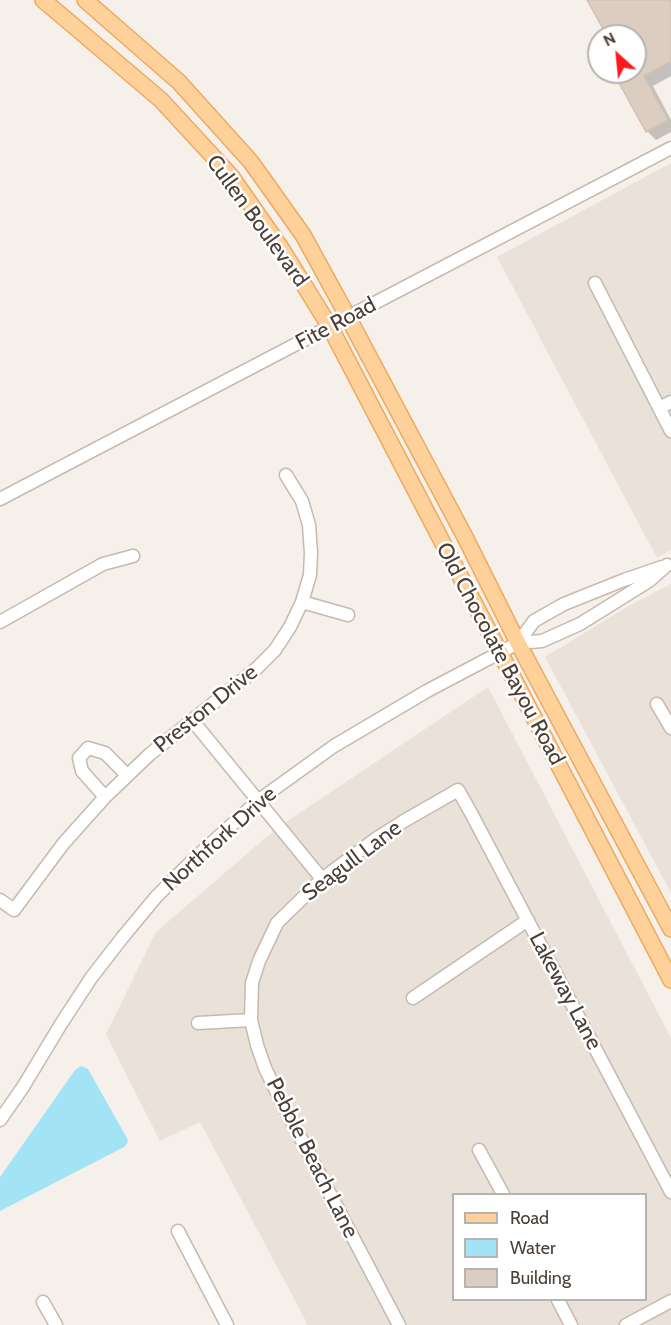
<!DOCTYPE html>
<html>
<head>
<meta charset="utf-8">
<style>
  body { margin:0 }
  #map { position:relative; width:671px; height:1325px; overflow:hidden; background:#f6f0ea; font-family:Cabin,sans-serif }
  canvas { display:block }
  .legend { position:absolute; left:452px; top:1193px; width:195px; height:108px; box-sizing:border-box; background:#fff; border:2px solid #b7b3af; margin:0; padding:8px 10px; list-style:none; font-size:18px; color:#4b4037 }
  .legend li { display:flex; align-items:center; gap:12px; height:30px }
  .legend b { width:30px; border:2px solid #b7b3af }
  .north { position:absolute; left:587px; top:24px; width:60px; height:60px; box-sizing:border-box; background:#fff; border:2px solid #b7b3af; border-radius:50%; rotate:333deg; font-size:16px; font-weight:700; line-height:24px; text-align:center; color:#4b4037 }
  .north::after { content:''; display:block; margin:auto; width:21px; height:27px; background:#ff181e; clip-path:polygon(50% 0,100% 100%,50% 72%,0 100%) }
</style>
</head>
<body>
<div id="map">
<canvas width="671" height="1325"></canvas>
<ul class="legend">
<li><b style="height:8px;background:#ffd19a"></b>Road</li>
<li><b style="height:16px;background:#a3e3f6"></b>Water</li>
<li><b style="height:16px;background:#dccdc1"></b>Building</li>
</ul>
<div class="north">N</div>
</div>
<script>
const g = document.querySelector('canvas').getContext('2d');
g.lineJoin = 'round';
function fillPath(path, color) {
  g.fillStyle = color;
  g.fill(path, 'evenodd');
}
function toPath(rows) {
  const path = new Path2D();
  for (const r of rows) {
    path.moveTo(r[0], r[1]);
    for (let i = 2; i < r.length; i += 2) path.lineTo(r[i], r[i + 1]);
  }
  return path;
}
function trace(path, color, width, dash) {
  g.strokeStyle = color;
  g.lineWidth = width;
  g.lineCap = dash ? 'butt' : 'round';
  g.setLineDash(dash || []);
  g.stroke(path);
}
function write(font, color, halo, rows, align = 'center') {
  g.font = font + ' Cabin,sans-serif';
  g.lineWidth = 5;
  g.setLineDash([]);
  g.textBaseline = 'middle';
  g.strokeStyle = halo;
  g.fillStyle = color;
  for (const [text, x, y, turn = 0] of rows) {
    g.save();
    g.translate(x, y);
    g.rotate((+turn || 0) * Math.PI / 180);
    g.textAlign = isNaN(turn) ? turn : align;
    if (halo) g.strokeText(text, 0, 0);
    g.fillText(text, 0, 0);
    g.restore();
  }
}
const residential = toPath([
  [671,163,671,550,657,558,497,257],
  [671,584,671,893,545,657,632,604],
  [488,687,671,1038,671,1325,308,1325,200,1122,160,1141,106,1034,156,932,277,828],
  [454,1194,646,1194,646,1300,454,1300]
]);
const water = toPath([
  [81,1066,88,1069,128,1140,127,1144,124,1147,0,1211,0,1177,75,1070]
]);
const shadow = toPath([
  [589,0,671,0,671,76,653,86,671,120,671,132,656,140,647,131,614,72,635,72,635,36,609,36]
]);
const building = toPath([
  [587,0,669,0,671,3,671,63,670,62,644,76,668,120,646,132,613,72,635,72,635,36,607,36,587,0]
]);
const minor = toPath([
  [595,283,671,431],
  [659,408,671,402],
  [0,499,671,148],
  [302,602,348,615],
  [0,622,103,564,133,556],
  [518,643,534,621,564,604,624,580,662,567],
  [657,704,671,728],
  [192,720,322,879],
  [105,797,82,771,79,758,88,748,105,753,127,775],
  [0,900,14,910,63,844,105,797,150,754,256,669,275,650,290,627,302,602,310,575,311,553,309,525,302,501,286,475],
  [413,998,528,920],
  [198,1023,251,1020],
  [0,1120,23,1087,61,1024,91,978,122,938,156,897,193,860,259,800,334,746,427,691,518,643,542,641,580,624,649,581,667,565],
  [479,1150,503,1194],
  [178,1231,227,1325],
  [558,1300,571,1325],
  [43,1302,56,1325],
  [399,1325,277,1093,265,1068,257,1045,251,1020,252,983,259,961,277,923,322,879,377,838,404,821,458,790,471,813,671,1192],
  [626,1325,671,1301]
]);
const major = toPath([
  [43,0,161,100,231,176,281,248,330,327,671,980],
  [85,0,179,82,251,162,303,235,348,317,465,537,518,643,671,929]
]);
const streetNames = [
  ["Cullen Boulevard",257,221,54],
  ["Fite Road",336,324,-28],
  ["Old Chocolate Bayou Road",500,654,62],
  ["Preston Drive",206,709,-39],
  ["Northfork Drive",220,839,-42],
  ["Seagull Lane",352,861,-37],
  ["Lakeway Lane",565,991,62],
  ["Pebble Beach Lane",312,1158,63]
];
fillPath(residential, '#eae1d8');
fillPath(water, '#a3e3f6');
fillPath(shadow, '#0003');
fillPath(building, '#dccdc1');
trace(building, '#d4c0b1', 1.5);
trace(minor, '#c6b9ae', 15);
trace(major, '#edaa61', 18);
trace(minor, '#fff', 12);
trace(major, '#ffd19a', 15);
write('22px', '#4b4037', '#fff', streetNames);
</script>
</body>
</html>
